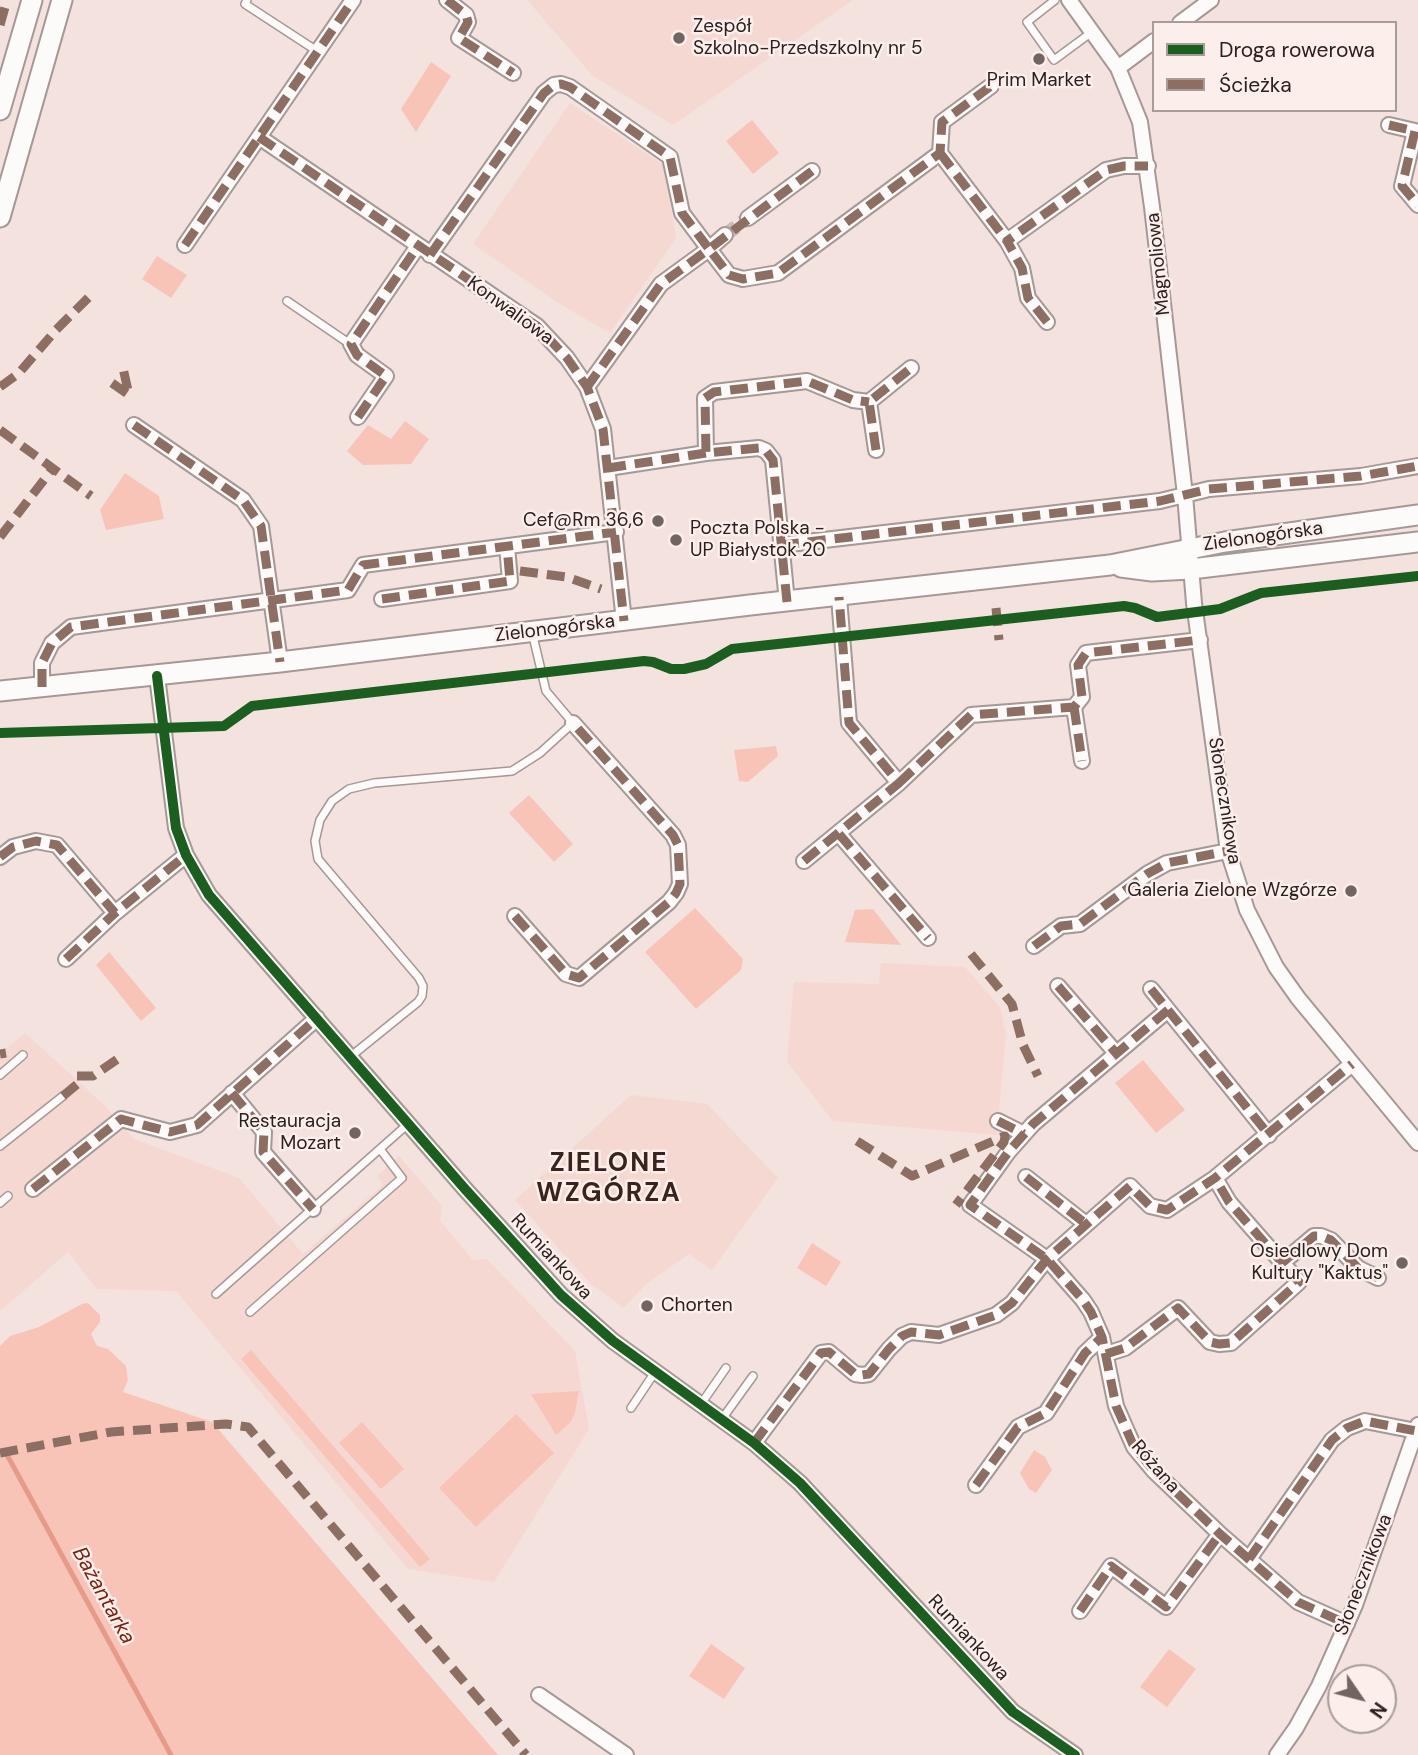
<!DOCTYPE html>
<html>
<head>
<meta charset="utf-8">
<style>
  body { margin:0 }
  #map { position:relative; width:1418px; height:1755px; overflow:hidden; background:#f3e2de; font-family:"DM Sans",sans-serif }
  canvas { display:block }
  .legend { position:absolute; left:1152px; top:21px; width:245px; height:91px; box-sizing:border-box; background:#fbeeeb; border:2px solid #a89c99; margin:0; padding:9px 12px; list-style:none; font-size:21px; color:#2b201e }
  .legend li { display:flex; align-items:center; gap:14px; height:35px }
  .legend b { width:35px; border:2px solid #a89c99 }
  .north { position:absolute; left:1327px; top:1664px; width:70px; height:70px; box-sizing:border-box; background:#fbeeeb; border:2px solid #a89c99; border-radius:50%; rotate:125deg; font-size:19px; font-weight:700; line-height:28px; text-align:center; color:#2b201e }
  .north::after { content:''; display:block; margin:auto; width:24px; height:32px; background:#716461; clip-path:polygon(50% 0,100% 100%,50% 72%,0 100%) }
</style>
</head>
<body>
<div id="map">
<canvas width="1418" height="1755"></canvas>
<ul class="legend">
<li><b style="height:9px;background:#1b5e20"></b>Droga rowerowa</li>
<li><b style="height:9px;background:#8d6e63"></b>Ścieżka</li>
</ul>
<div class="north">N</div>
</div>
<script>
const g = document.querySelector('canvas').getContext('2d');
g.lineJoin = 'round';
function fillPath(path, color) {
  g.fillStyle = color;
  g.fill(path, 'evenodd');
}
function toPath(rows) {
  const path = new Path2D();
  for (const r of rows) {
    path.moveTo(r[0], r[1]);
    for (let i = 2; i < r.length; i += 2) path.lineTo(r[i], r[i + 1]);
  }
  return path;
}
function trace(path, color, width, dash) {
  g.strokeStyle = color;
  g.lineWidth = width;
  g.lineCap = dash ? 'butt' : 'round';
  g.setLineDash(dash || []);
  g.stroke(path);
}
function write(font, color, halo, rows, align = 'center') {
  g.font = font + ' "DM Sans",sans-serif';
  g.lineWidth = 5;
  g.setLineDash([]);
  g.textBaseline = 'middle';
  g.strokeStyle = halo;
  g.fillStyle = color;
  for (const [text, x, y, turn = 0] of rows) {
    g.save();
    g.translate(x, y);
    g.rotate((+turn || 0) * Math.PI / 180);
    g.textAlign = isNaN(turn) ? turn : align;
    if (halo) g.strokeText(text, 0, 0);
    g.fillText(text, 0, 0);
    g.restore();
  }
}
const built = toPath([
  [527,0,853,0,673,125,593,76],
  [570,103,664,165,676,238,610,333,563,306,473,244],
  [881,963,965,967,1000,1007,1006,1033,997,1135,833,1121,787,1062,794,982,879,984],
  [25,1033,102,1103,134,1139,239,1178,303,1254,383,1185,377,1176,399,1156,442,1206,440,1221,473,1260,487,1259,575,1351,589,1429,494,1582,408,1569,176,1291,97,1289,68,1252,0,1311,0,1054],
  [631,1095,707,1104,778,1178,712,1270,689,1254,646,1284,624,1308,590,1283,515,1200]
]);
const green = toPath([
  [431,62,451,76,416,132,401,109],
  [752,120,779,153,753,174,726,141],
  [157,256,187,275,171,298,142,279],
  [405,421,429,439,411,464,363,465,347,451,368,425,391,439],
  [125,473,159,496,164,519,106,530,100,510],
  [776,746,778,756,748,782,739,781,734,750],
  [529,795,573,844,554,862,509,813],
  [695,908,743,959,741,970,696,1009,645,952],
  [873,909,901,945,845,942,855,910],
  [109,952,156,1008,141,1021,96,965],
  [1143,1060,1185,1110,1156,1133,1115,1083],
  [812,1243,841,1262,826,1286,797,1268],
  [88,1303,100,1315,100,1322,91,1334,97,1346,108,1349,126,1366,128,1380,123,1392,212,1422,498,1755,0,1755,0,1346,10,1336,39,1327,82,1304],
  [251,1350,430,1559,420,1567,241,1359],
  [579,1391,575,1413,570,1423,556,1435,531,1394],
  [516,1414,554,1453,476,1527,439,1488],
  [362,1422,404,1469,381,1489,339,1443],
  [1034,1450,1045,1457,1052,1470,1036,1493,1029,1489,1020,1473],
  [711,1644,745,1668,724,1699,689,1676],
  [1169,1649,1196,1669,1167,1707,1140,1687]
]);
const stream = toPath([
  [6,1453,171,1755]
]);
const streetTunnel = toPath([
  [725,235,748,218]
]);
const lane = toPath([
  [247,0,245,4,317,51],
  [1055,0,1027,22,1054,60,1092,32],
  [287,301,350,344],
  [350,1057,418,1002,422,996,423,986,419,978,318,859,315,841,320,820,332,801,349,789,374,783,512,771,540,753,573,723,546,691,532,632],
  [0,1075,23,1055],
  [0,1146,63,1096],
  [0,1203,8,1196],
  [216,1294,408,1124],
  [250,1312,402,1178,380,1149],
  [701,1404,726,1368],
  [631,1408,655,1372],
  [722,1419,753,1376]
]);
const street = toPath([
  [447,0,466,15,468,22,459,38,513,73],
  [1069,0,1118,68,1140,122,1152,207,1185,495,1194,603,1228,851,1247,910,1276,967,1298,998,1418,1143],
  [1180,23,1211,0],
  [1118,68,1154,41],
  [1389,125,1415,131,1402,186,1418,205],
  [259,137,537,326,567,358,587,387,603,429,624,621],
  [940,153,1007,241],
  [748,218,812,171],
  [725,235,709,249,729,275,743,279,778,273,940,153,942,122,991,86],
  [185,245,353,0],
  [430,255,544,93,554,85,561,84,570,87,670,157,682,213,709,249,661,284,587,387],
  [1047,322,1028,298,1022,268,1007,241,1106,170,1124,166,1148,166],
  [358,417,386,376,357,355,351,344,418,246],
  [134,425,243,500,261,526,280,662],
  [876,450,869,402,911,368],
  [608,468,706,453],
  [781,545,1160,501,1209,489,1361,476,1418,466],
  [382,599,510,581,507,546],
  [787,602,773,460,766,451,759,448,706,453,705,398,714,392,807,381,853,400,869,402],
  [157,676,176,828,186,855,209,895,465,1189,561,1295,613,1341,754,1443,800,1483,1013,1712,1075,1755],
  [42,687,42,663,52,643,71,627,348,590,363,565,616,532],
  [1074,707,1082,761],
  [899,783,971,715,1074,707,1082,697,1078,665,1086,653,1200,640],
  [839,834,928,938],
  [0,857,13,847,36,841,57,845,115,913,186,855],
  [804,861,899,783,849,723,839,597],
  [515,916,566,974,579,978,669,902,676,893,680,884,678,845,673,835,573,723],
  [1034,946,1061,926,1080,924,1147,874,1167,863,1228,851],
  [66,959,115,913],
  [1058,986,1116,1053],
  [1151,989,1269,1135],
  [1168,1010,1033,1124,1009,1151,970,1205,1047,1259,1083,1300,1091,1312,1102,1337,1116,1406,1134,1447,1154,1471,1220,1534,1298,1602,1347,1624],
  [232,1093,264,1132,263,1152,313,1209],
  [998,1121,1024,1134],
  [1026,1177,1086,1224],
  [33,1189,121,1119,170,1132,197,1125,317,1018],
  [1282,1263,1314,1236,1321,1236,1331,1240,1358,1268,1378,1278],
  [1106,1354,1125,1348,1178,1308,1210,1342,1219,1344,1231,1343,1299,1282,1229,1202,1215,1178],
  [754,1443,821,1353,829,1352,855,1374,862,1375,869,1374,889,1349,902,1336,911,1332,939,1335,996,1315,1012,1303,1047,1259,1130,1186,1150,1206,1167,1210,1215,1178,1352,1064],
  [976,1485,1018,1427,1046,1413,1085,1353,1102,1337],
  [1249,1559,1332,1440,1347,1428,1365,1421,1416,1431],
  [1080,1611,1111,1566,1166,1607,1220,1534],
  [539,1695,626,1755],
  [1277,1755,1296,1728,1319,1686,1355,1605,1418,1425]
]);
const secondary = toPath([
  [0,110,32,0],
  [0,217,62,0],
  [1121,567,1152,571,1191,569,1418,542],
  [0,691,280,662,750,605,1110,565,1225,542,1418,515]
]);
const quiet = toPath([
  [447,0,466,15,468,22,459,38,513,73],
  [0,25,7,0],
  [1389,125,1415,131,1402,186,1418,205],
  [259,137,537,326,567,358,587,387,603,429,624,621],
  [940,153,1007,241],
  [812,171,709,249,729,275,743,279,778,273,940,153,942,122,991,86],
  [185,245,353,0],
  [430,255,544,93,554,85,561,84,570,87,670,157,682,213,709,249,661,284,587,387],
  [1047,322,1028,298,1022,268,1007,241,1106,170,1124,166,1148,166],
  [112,383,129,395,123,368],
  [0,387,19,373,56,330,89,297],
  [358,417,386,376,357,355,351,344,418,246],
  [134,425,243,500,261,526,280,662],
  [0,430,91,496],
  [876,450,869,402,911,368],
  [608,468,706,453],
  [0,537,53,468],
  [781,545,1160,501,1209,489,1361,476,1418,466],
  [520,571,567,577,601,589],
  [382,599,510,581,507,546],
  [787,602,773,460,766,451,759,448,706,453,705,398,714,392,807,381,853,400,869,402],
  [996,608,999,640],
  [42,687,42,663,52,643,71,627,348,590,363,565,616,532],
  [1074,707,1082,761],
  [899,783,971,715,1074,707,1082,697,1078,665,1086,653,1200,640],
  [839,834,928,938],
  [0,857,13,847,36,841,57,845,115,913,186,855],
  [804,861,899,783,849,723,839,597],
  [515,916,566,974,579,978,669,902,676,893,680,884,678,845,673,835,573,723],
  [1034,946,1061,926,1080,924,1147,874,1167,863,1228,851],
  [971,954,1012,1004,1023,1045,1038,1076],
  [66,959,115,913],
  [1058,986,1116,1053],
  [1151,989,1269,1135],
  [1168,1010,1033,1124,1009,1151,970,1205,1047,1259,1083,1300,1091,1312,1102,1337,1116,1406,1134,1447,1154,1471,1220,1534,1298,1602,1347,1624],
  [0,1054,6,1053],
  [77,1076,93,1076,122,1056],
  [232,1093,264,1132,263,1152,313,1209],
  [63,1096,81,1081],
  [998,1121,1024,1134],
  [857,1141,912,1176,1005,1136,1004,1142,956,1205],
  [1026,1177,1086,1224],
  [33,1189,121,1119,170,1132,197,1125,317,1018],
  [1282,1263,1314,1236,1321,1236,1331,1240,1358,1268,1378,1278],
  [1106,1354,1125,1348,1178,1308,1210,1342,1219,1344,1231,1343,1299,1282,1229,1202,1215,1178],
  [754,1443,821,1353,829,1352,855,1374,862,1375,869,1374,889,1349,902,1336,911,1332,939,1335,996,1315,1012,1303,1047,1259,1130,1186,1150,1206,1167,1210,1215,1178,1352,1064],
  [0,1453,111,1432,226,1424,248,1427,526,1755],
  [976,1485,1018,1427,1046,1413,1085,1353,1102,1337],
  [1249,1559,1332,1440,1347,1428,1365,1421,1416,1431],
  [1080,1611,1111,1566,1166,1607,1220,1534]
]);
const cycleway = toPath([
  [157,676,176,828,186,855,209,895,465,1189,561,1295,613,1341,754,1443,800,1483,1013,1712,1075,1755],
  [0,733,224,726,252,706,644,661,653,662,671,669,684,669,706,664,732,649,1124,606,1135,608,1157,617,1220,609,1261,593,1418,576]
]);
const markers = [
  [679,38,7,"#716461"],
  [1039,59,7,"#716461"],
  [658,521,7,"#716461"],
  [676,540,7,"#716461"],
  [1351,891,7,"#716461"],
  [355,1133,7,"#716461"],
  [1402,1263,7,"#716461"],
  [647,1306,7,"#716461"]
];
const poiNames = [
  ["Zespół",693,27,"left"],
  ["Szkolno-Przedszkolny nr 5",693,49,"left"],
  ["Prim Market",1039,81,"center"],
  ["Cef@Rm 36,6",644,521],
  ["Poczta Polska -",690,529,"left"],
  ["UP Białystok 20",690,551,"left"],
  ["Galeria Zielone Wzgórze",1337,891],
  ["Restauracja",341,1122],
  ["Mozart",341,1144],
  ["Osiedlowy Dom",1388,1252],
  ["Kultury \"Kaktus\"",1388,1274],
  ["Chorten",661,1306,"left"]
];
const streetNames = [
  ["Magnoliowa",1159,264,-96],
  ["Konwaliowa",510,311,36],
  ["Zielonogórska",1263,537,-8],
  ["Zielonogórska",555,629,-7],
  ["Słonecznikowa",1224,801,81],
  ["Rumiankowa",551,1257,47],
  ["Różana",1155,1467,49],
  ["Słonecznikowa",1364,1575,-69],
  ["Rumiankowa",968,1638,47]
];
const waterNames = [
  ["Bażantarka",103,1596,61]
];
const districtNames = [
  ["ZIELONE",609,1164],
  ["WZGÓRZA",609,1194]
];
fillPath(built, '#f6d8d2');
fillPath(green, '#f9c4b8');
trace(stream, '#e59a8a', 5);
trace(streetTunnel, '#cbbbb8', 14, [14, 7]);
trace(lane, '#a59895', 10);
trace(street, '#a59895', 18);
trace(secondary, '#a59895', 23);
trace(lane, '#fdfbfa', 7);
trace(street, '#fdfbfa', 14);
trace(secondary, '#fdfbfa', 19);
trace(quiet, '#8d6e63', 9, [18, 9]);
trace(cycleway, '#1b5e20', 10);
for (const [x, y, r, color] of markers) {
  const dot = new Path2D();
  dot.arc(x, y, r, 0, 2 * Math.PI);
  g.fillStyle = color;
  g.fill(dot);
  trace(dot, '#fbeeeb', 2.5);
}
write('19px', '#2b201e', '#fbeeeb', poiNames, 'right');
write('19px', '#2b201e', '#fbeeeb', streetNames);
write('italic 21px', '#7a2010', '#fbeeeb', waterNames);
g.letterSpacing = '2px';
write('bold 26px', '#3a231e', '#fbeeeb', districtNames);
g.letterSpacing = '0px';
</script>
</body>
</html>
